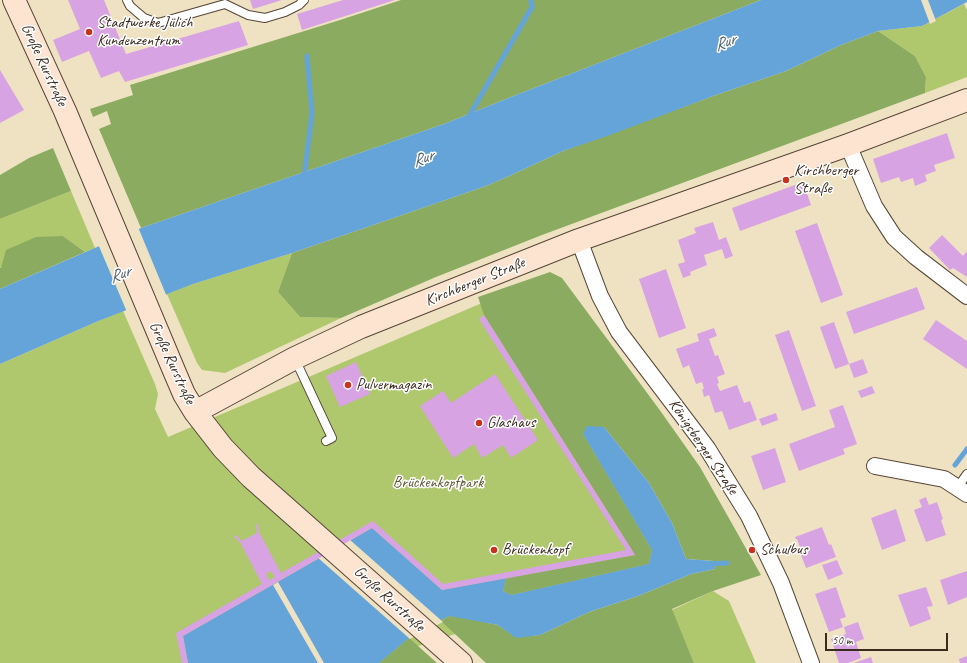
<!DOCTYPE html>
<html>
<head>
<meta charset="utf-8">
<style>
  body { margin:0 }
  #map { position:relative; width:967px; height:663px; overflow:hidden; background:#efe2c3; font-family:Caveat,sans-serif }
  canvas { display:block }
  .scale { position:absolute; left:825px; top:633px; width:123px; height:18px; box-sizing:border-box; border:2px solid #3b2a1e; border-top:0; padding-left:5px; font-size:12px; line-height:14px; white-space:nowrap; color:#3b2a1e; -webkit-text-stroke:3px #fff; paint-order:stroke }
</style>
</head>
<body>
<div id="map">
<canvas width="967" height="663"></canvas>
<div class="scale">50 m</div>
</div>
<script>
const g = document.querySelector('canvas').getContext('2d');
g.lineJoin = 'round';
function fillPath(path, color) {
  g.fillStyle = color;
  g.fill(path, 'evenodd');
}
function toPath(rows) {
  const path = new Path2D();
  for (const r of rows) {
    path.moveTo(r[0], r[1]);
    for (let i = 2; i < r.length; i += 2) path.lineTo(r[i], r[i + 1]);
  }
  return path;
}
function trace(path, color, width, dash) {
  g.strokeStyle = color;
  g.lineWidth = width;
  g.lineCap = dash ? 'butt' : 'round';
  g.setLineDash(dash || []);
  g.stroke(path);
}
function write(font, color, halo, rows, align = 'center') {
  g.font = font + ' Caveat,sans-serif';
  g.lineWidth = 3;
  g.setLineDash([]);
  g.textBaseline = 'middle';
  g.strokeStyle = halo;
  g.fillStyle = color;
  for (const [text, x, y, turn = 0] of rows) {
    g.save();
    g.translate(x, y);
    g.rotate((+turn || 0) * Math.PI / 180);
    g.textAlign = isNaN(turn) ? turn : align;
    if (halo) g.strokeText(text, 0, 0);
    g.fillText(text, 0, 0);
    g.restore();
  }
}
const green = toPath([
  [964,4,967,10,967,77,925,93,926,77,915,56,878,31,922,26],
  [71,191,95,248,85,252,63,236,0,268,0,219],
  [292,253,278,292,300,317,341,318,225,373,202,370,197,363,167,294,193,284],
  [496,297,667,565,400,652,410,663,0,663,0,364,96,322,123,311,155,384,158,394,155,409,168,437],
  [713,591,729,601,756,663,694,663,672,610]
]);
const forest = toPath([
  [401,0,761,0,511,97,444,124,141,228,99,129,111,124,107,111,93,117,90,109,133,95,130,85,340,20],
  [878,31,915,56,926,77,925,93,542,235,436,277,341,318,300,317,278,292,292,253,486,186,507,177,563,151,713,96,786,71,841,45],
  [53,148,71,191,0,219,0,175,29,158],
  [63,236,85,252,0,289,0,268,1,268,6,250,36,237],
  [550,272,562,278,659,409,700,467,761,575,713,591,672,609,694,663,486,663,441,621,449,616,463,618,498,625,516,637,540,635,589,612,638,596,691,574,715,569,714,561,686,559,672,523,649,483,604,427,583,434,652,550,649,564,511,595,503,591,506,578,635,555,484,315,478,297],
  [409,638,437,663,379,663]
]);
const water = toPath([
  [761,0,967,0,967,2,922,26,878,31,841,45,786,71,713,96,610,135,563,151,507,177,486,186,292,253,193,284,96,322,0,364,0,289,141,228,444,124,511,97],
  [587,426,604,427,649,483,672,523,686,559,714,561,715,569,691,574,638,596,589,612,540,635,516,638,498,625,449,616,409,638,379,663,188,663,183,636,372,528,442,590,506,578,503,591,511,595,649,564,652,550,583,434]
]);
const pier = toPath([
  [921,0,928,0,936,21,930,24],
  [138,227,167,297,127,312,98,244],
  [349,539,443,622,410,639,317,557],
  [278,582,324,663,318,663,273,585]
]);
const stream = toPath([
  [468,118,532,7,531,0],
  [304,178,312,113,307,56],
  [955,465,967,449],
  [709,564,727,563]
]);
const building = toPath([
  [68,0,104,0,126,54,239,21,248,45,125,82,119,71,101,78,89,51,62,62,53,40,80,29],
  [250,0,282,0,253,9],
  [343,0,395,0,302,30,297,14],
  [0,70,24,110,0,123],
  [947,133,955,158,934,165,936,171,925,175,927,181,915,186,913,178,901,182,899,177,881,183,873,159],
  [803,182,811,205,740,231,732,208],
  [713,222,719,240,726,237,733,256,725,259,722,249,704,255,707,265,690,272,691,275,683,278,678,264,685,262,678,240,696,233,694,228],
  [817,223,843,295,821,303,795,231],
  [942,235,963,256,967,251,967,277,953,268,950,270,929,248],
  [666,269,686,328,659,338,639,279],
  [917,287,925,309,854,334,846,312],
  [484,315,635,555,442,590,372,528,183,636,188,663,182,663,176,633,262,584,240,542,234,537,236,535,242,541,257,533,256,524,258,524,259,532,281,573,373,521,443,584,626,550,479,319],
  [271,571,275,577,269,580,266,574],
  [936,320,967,341,967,369,923,339],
  [834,322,849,364,835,369,820,327],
  [714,328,717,336,709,339,715,356,718,355,725,374,717,377,719,383,717,384,720,391,737,385,744,403,750,401,757,420,729,430,722,411,715,413,709,395,704,397,702,389,704,389,702,382,696,384,689,365,683,368,676,349,699,341,697,334],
  [789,330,816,406,802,411,775,335],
  [863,359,868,373,854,378,849,364],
  [356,362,370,394,340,407,326,376],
  [495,374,538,440,511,458,503,445,482,458,474,444,453,458,420,406,443,391,451,403],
  [872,386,875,393,861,398,858,391],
  [843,405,857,444,843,449,845,454,799,471,789,444,835,427,829,410],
  [776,413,778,420,762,426,759,419],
  [775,448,786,482,763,490,751,456],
  [926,497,929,505,937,502,943,519,941,520,946,535,926,542,914,510,922,507,919,500],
  [896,509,906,541,882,550,871,518],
  [822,527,829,545,831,544,836,557,806,568,801,555,803,555,797,539,796,539,795,537],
  [837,560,843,574,828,580,822,565],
  [967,571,967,597,948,605,940,580],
  [836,587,846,617,840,619,843,627,829,632,815,594],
  [926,587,933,606,927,607,931,619,910,627,898,595],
  [858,622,864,639,856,642,861,658,848,663,839,663,831,639,846,634,844,627],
  [967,656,967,663,960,663,959,659],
  [871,657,873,663,854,663]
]);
const lane = toPath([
  [127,0,130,6,144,18,158,23,225,4,248,15,265,18,285,12,299,5,304,0],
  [295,359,332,438,326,441],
  [957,488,967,474]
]);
const street = toPath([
  [848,145,874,206,894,237,916,257,967,296],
  [579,240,600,296,619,332,707,448,749,516,781,583,811,663],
  [875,466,944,479,967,494]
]);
const secondary = toPath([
  [14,0,65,111,175,373,184,394,195,412,223,448,251,477,461,663],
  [195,412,295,358,361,327,579,240,848,145,967,100]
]);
const markers = [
  [89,32,4,"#c8321e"],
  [786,180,4,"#c8321e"],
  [348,385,4,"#c8321e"],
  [479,423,4,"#c8321e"],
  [494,550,4,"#c8321e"],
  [752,550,4,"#c8321e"]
];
const poiNames = [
  ["Stadtwerke Jülich",97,23],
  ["Kundenzentrum",97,41],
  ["Kirchberger",794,171],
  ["Straße",794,189],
  ["Pulvermagazin",356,385],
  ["Glashaus",487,423],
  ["Brückenkopf",502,550],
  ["Schulbus",760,550]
];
const streetNames = [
  ["Große Rurstraße",44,65,65],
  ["Kirchberger Straße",475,282,-22],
  ["Große Rurstraße",172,363,65],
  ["Königsberger Straße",703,447,56],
  ["Große Rurstraße",389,599,42]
];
const parkNames = [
  ["Brückenkopfpark",438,483]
];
const waterNames = [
  ["Rur",725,43,-21],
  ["Rur",423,159,-21],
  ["Rur",120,275,-21]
];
fillPath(green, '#afc76d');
fillPath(forest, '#8bac60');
fillPath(water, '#65a4d8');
fillPath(pier, '#efe2c3');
trace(stream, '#65a4d8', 5);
fillPath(building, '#d8a3e3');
trace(lane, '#564637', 10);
trace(street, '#564637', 18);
trace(secondary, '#564637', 24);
trace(lane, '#fff', 8);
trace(street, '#fff', 16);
trace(secondary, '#fde4d1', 22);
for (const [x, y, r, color] of markers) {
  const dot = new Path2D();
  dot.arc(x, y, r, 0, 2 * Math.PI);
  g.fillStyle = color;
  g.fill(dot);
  trace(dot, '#fff', 1.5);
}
write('16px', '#3b2a1e', '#fff', poiNames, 'left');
write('16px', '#3b2a1e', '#fff', streetNames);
write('16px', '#5e5936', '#fff', parkNames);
write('italic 17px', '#4c5b68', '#fff', waterNames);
</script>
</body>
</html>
